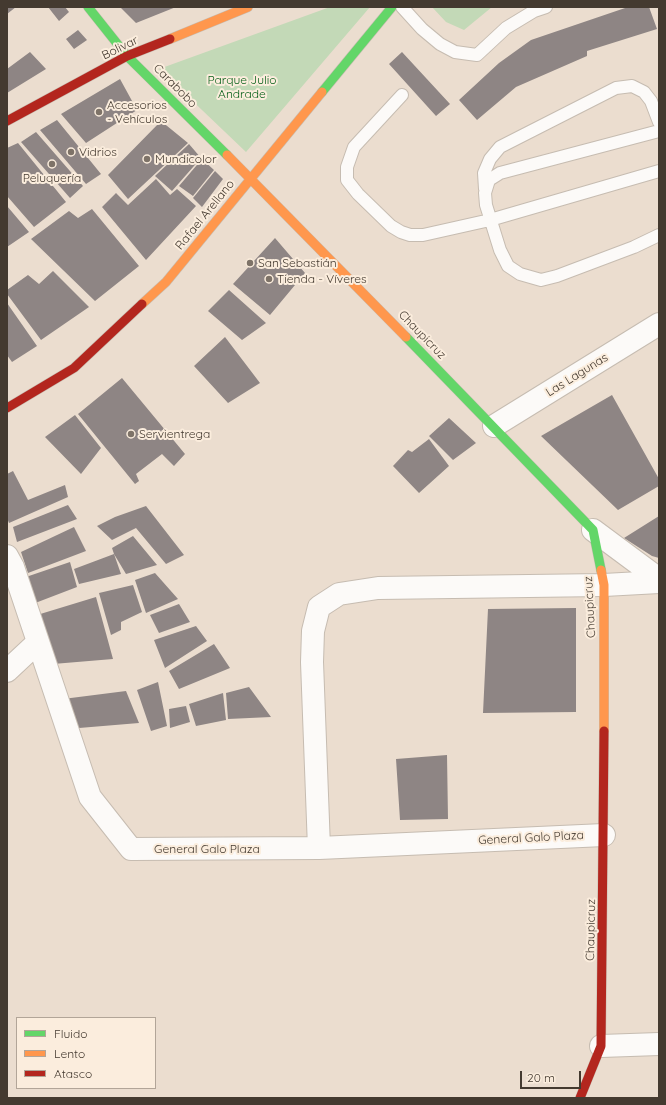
<!DOCTYPE html>
<html>
<head>
<meta charset="utf-8">
<style>
  body { margin:0 }
  #map { position:relative; width:666px; height:1105px; overflow:hidden; background:#ebddcf; font-family:Quicksand,sans-serif }
  canvas { display:block }
  .frame { position:absolute; inset:0; border:8px solid #443a30; pointer-events:none }
  .legend { position:absolute; left:16px; top:1017px; width:140px; height:72px; box-sizing:border-box; background:#fbeddd; border:1px solid #b2a598; margin:0; padding:5px 7px; list-style:none; font-size:12px; color:#443a30 }
  .legend li { display:flex; align-items:center; gap:8px; height:20px }
  .legend b { width:20px; border:1px solid #b2a598 }
  .scale { position:absolute; left:520px; top:1071px; width:61px; height:18px; box-sizing:border-box; border:2px solid #443a30; border-top:0; padding-left:5px; font-size:12px; line-height:14px; white-space:nowrap; color:#443a30; -webkit-text-stroke:3px #fbeddd; paint-order:stroke }
</style>
</head>
<body>
<div id="map">
<canvas width="666" height="1105"></canvas>
<div class="frame"></div>
<ul class="legend">
<li><b style="height:5px;background:#63d668"></b>Fluido</li>
<li><b style="height:5px;background:#ff974d"></b>Lento</li>
<li><b style="height:5px;background:#b3261e"></b>Atasco</li>
</ul>
<div class="scale">20 m</div>
</div>
<script>
const g = document.querySelector('canvas').getContext('2d');
g.lineJoin = 'round';
function fillPath(path, color) {
  g.fillStyle = color;
  g.fill(path, 'evenodd');
}
function toPath(rows) {
  const path = new Path2D();
  for (const r of rows) {
    path.moveTo(r[0], r[1]);
    for (let i = 2; i < r.length; i += 2) path.lineTo(r[i], r[i + 1]);
  }
  return path;
}
function trace(path, color, width, dash) {
  g.strokeStyle = color;
  g.lineWidth = width;
  g.lineCap = dash ? 'butt' : 'round';
  g.setLineDash(dash || []);
  g.stroke(path);
}
function write(font, color, halo, rows, align = 'center') {
  g.font = font + ' Quicksand,sans-serif';
  g.lineWidth = 4;
  g.setLineDash([]);
  g.textBaseline = 'middle';
  g.strokeStyle = halo;
  g.fillStyle = color;
  for (const [text, x, y, turn = 0] of rows) {
    g.save();
    g.translate(x, y);
    g.rotate((+turn || 0) * Math.PI / 180);
    g.textAlign = isNaN(turn) ? turn : align;
    if (halo) g.strokeText(text, 0, 0);
    g.fillText(text, 0, 0);
    g.restore();
  }
}
const green = toPath([
  [330,7,370,7,246,152,159,69],
  [432,7,492,7,464,30,446,22]
]);
const building = toPath([
  [7,7,16,7,7,14],
  [48,7,65,7,69,12,59,21],
  [120,7,176,7,136,23],
  [628,7,649,7,657,29,587,51,587,56,516,87,477,120,459,100,499,63,531,40],
  [78,30,87,40,74,49,66,39],
  [30,52,46,69,7,93,7,69],
  [402,52,450,104,436,116,389,64],
  [120,79,137,110,86,143,61,114],
  [57,120,101,174,86,184,40,130],
  [161,121,188,143,128,199,108,175],
  [36,132,83,186,70,198,21,142],
  [18,143,66,202,34,227,7,196,7,148],
  [189,144,201,158,172,191,155,176],
  [202,159,214,170,193,196,179,186],
  [215,171,223,179,202,207,193,198],
  [156,179,170,195,177,189,196,206,146,260,102,207,116,193,128,205],
  [7,206,29,232,7,247],
  [92,209,139,266,95,301,31,239,69,211,78,218],
  [275,238,305,273,270,315,233,284],
  [53,271,89,307,41,340,7,294,7,290,28,275,39,284],
  [229,290,266,323,242,340,208,311],
  [7,303,37,346,12,362,7,355],
  [225,337,260,383,228,403,194,366],
  [122,378,185,454,174,466,162,454,136,474,139,481,135,484,78,414],
  [612,395,659,479,659,486,618,510,541,436],
  [75,415,101,448,81,474,45,437],
  [449,418,476,443,453,460,429,436],
  [429,439,449,466,419,493,393,466,408,450,412,452],
  [13,471,28,500,65,485,68,497,9,523,7,518,7,474],
  [68,505,77,519,17,542,13,527],
  [146,506,184,555,166,564,136,528,112,540,97,526,115,517],
  [659,516,659,558,652,556,624,538],
  [74,527,86,551,28,573,21,552],
  [133,536,157,565,126,574,114,554,121,574,79,584,74,569,114,554,112,548],
  [70,562,77,587,30,605,23,578],
  [155,573,178,599,146,613,135,580],
  [133,585,142,612,121,622,121,630,111,635,99,593],
  [96,597,113,659,53,664,37,615],
  [179,604,190,622,159,633,150,615],
  [576,608,576,712,483,713,488,609],
  [196,626,207,641,165,668,154,640],
  [214,644,230,668,179,689,169,671],
  [158,682,167,726,151,731,137,690],
  [249,687,271,717,228,719,226,693],
  [126,691,139,723,79,728,63,699],
  [223,693,226,720,196,726,189,704],
  [186,706,190,722,170,728,169,709],
  [447,755,448,819,400,820,396,759]
]);
const lane = toPath([
  [402,7,422,29,440,44,455,52,477,55,506,28,534,11,546,7],
  [402,95,354,147,347,167,347,180,358,194,391,226,401,232,410,235,423,235,490,220,659,171],
  [659,131,500,173,489,180,485,193,486,205,500,250,508,266,520,274,541,280,557,276,634,247,659,235],
  [485,189,484,173,490,159,500,147,616,88,632,86,644,92,651,101,659,122]
]);
const street = toPath([
  [494,426,659,324],
  [593,530,659,579],
  [7,556,13,567,90,797,131,849,319,848,604,835],
  [7,671,38,642],
  [319,848,312,662,313,631,319,607,339,594,378,588,604,585,659,582],
  [601,1046,659,1044]
]);
const fast = toPath([
  [88,7,127,56,227,155],
  [322,92,392,7],
  [406,337,593,530,601,570]
]);
const slow = toPath([
  [170,39,248,7],
  [227,155,406,337],
  [142,304,166,282,322,92],
  [601,570,604,585,604,731]
]);
const jam = toPath([
  [7,121,127,56,170,39],
  [7,408,74,368,142,304],
  [580,1098,601,1046,604,731]
]);
const markers = [
  [99,112,4,"#7e7368"],
  [71,152,4,"#7e7368"],
  [147,159,4,"#7e7368"],
  [52,164,4,"#7e7368"],
  [250,263,4,"#7e7368"],
  [269,279,4,"#7e7368"],
  [131,434,4,"#7e7368"]
];
const streetNames = [
  ["Bolivar",120,48,-26],
  ["Carabobo",175,86,45],
  ["Rafael Arellano",205,215,-51],
  ["Chaupicruz",422,335,46],
  ["Las Lagunas",577,375,-32],
  ["Chaupicruz",590,607,-93],
  ["General Galo Plaza",531,838,-3],
  ["General Galo Plaza",207,849],
  ["Chaupicruz",591,930,-89]
];
const parkNames = [
  ["Parque Julio",242,80],
  ["Andrade",242,94]
];
const poiNames = [
  ["Accesorios",107,105],
  ["- Vehículos",107,119],
  ["Vidrios",79,152],
  ["Mundicolor",155,159],
  ["Peluquería",52,178,"center"],
  ["San Sebastián",258,263],
  ["Tienda - Víveres",277,279],
  ["Servientrega",139,434]
];
fillPath(green, '#c3d9b7');
fillPath(building, '#8e8584');
trace(lane, '#c6bcb1', 14);
trace(street, '#c6bcb1', 24);
trace(fast, '#c6bcb1', 10);
trace(slow, '#c6bcb1', 10);
trace(jam, '#c6bcb1', 10);
trace(lane, '#fcfaf8', 12);
trace(street, '#fcfaf8', 22);
trace(fast, '#63d668', 9);
trace(slow, '#ff974d', 9);
trace(jam, '#b3261e', 9);
for (const [x, y, r, color] of markers) {
  const dot = new Path2D();
  dot.arc(x, y, r, 0, 2 * Math.PI);
  g.fillStyle = color;
  g.fill(dot);
  trace(dot, '#fbeddd', 1.5);
}
write('12px', '#443a30', '#fbeddd', streetNames);
write('12px', '#08611a', '#fbeddd', parkNames);
write('12px', '#443a30', '#fbeddd', poiNames, 'left');
</script>
</body>
</html>
